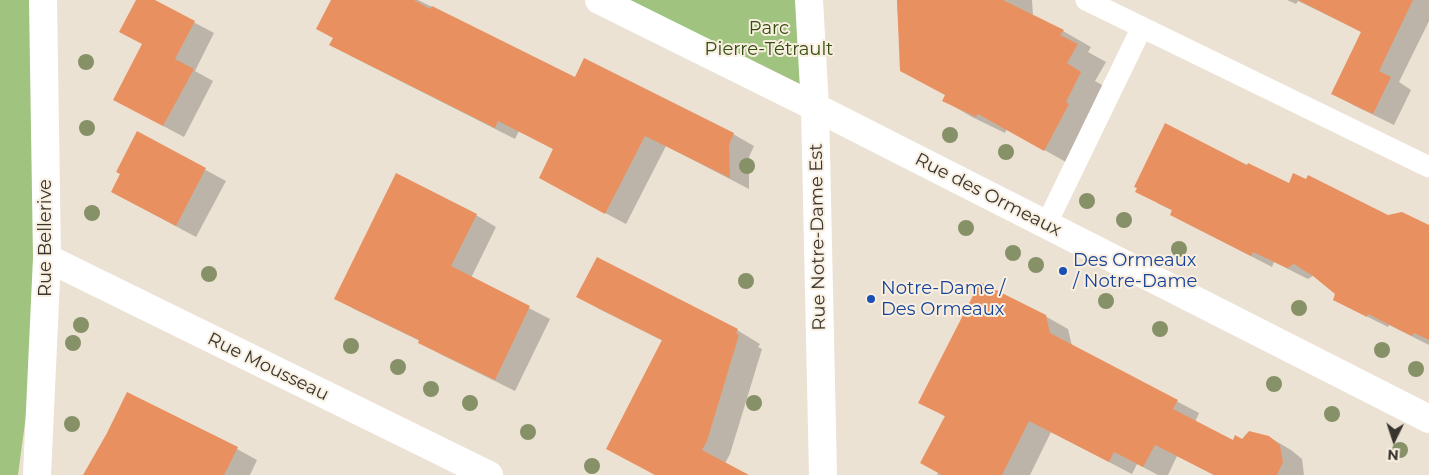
<!DOCTYPE html>
<html>
<head>
<meta charset="utf-8">
<style>
  body { margin:0 }
  #map { position:relative; width:1429px; height:475px; overflow:hidden; background:#ece2d3; font-family:Montserrat,sans-serif }
  canvas { display:block }
  .north { position:absolute; left:1369px; top:415px; width:50px; height:50px; -webkit-text-stroke:4px #f9efe0; paint-order:stroke; rotate:184deg; font-size:14px; font-weight:700; line-height:20px; text-align:center; color:#38342f }
  .north::after { content:''; display:block; margin:auto; width:18px; height:22px; background:#38342f; clip-path:polygon(50% 0,100% 100%,50% 72%,0 100%) }
</style>
</head>
<body>
<div id="map">
<canvas width="1429" height="475"></canvas>
<div class="north">N</div>
</div>
<script>
const g = document.querySelector('canvas').getContext('2d');
g.lineJoin = 'round';
function fillPath(path, color) {
  g.fillStyle = color;
  g.fill(path, 'evenodd');
}
function toPath(rows) {
  const path = new Path2D();
  for (const r of rows) {
    path.moveTo(r[0], r[1]);
    for (let i = 2; i < r.length; i += 2) path.lineTo(r[i], r[i + 1]);
  }
  return path;
}
function trace(path, color, width, dash) {
  g.strokeStyle = color;
  g.lineWidth = width;
  g.lineCap = dash ? 'butt' : 'round';
  g.setLineDash(dash || []);
  g.stroke(path);
}
function write(font, color, halo, rows, align = 'center') {
  g.font = font + ' Montserrat,sans-serif';
  g.lineWidth = 4;
  g.setLineDash([]);
  g.textBaseline = 'middle';
  g.strokeStyle = halo;
  g.fillStyle = color;
  for (const [text, x, y, turn = 0] of rows) {
    g.save();
    g.translate(x, y);
    g.rotate((+turn || 0) * Math.PI / 180);
    g.textAlign = isNaN(turn) ? turn : align;
    if (halo) g.strokeText(text, 0, 0);
    g.fillText(text, 0, 0);
    g.restore();
  }
}
const green = toPath([
  [0,0,49,0,47,258,18,475,0,475],
  [602,0,810,0,815,107]
]);
const shadow = toPath([
  [137,0,152,0,214,33,195,71,213,81,184,137,135,111,143,44],
  [332,0,418,0,575,78,584,59,733,134,754,146,749,157,749,189,666,146,626,224,560,189,555,150,519,131,515,139,351,56,334,38],
  [897,0,1032,0,1033,16,1063,31,1091,47,1088,52,1106,62,1095,81,1109,89,1073,166,1007,129,1005,133,972,117,943,100,946,95,901,70],
  [1287,0,1429,0,1429,21,1399,82,1411,90,1394,125,1353,105,1332,93,1362,32,1298,1,1296,4],
  [137,133,226,181,196,237,112,192,122,174],
  [1248,167,1289,185,1388,217,1429,227,1429,345,1389,325,1388,327,1334,300,1337,293,1314,275,1308,279,1274,262,1272,267,1192,226,1172,215,1173,211,1157,203],
  [476,215,496,227,471,278,550,319,515,391,440,354,420,343,420,341,356,310,336,299],
  [597,259,737,330,760,344,758,347,762,349,730,454,719,475,656,475,663,341,601,310,578,297],
  [1045,316,1068,329,1072,346,1199,413,1195,422,1234,441,1269,437,1291,450,1302,459,1304,475,1214,475,1177,456,1168,475,1158,475,1137,464,1132,474,1051,432,1030,475,937,475,938,472,946,417,920,402],
  [237,449,257,460,250,475,97,475]
]);
const building = toPath([
  [136,0,155,0,195,21,175,59,194,69,163,126,113,100,142,44,119,32],
  [331,0,414,0,430,9,432,6,575,77,584,58,734,133,729,145,730,178,645,136,605,214,539,178,553,149,498,121,495,128,329,45,333,38,316,29],
  [897,0,1003,0,1064,30,1060,35,1078,44,1067,63,1081,72,1066,102,1069,104,1044,151,978,114,976,117,942,101,945,95,900,71],
  [1298,0,1413,0,1379,71,1391,77,1373,114,1331,94,1361,32],
  [1165,123,1247,165,1248,163,1289,183,1293,173,1306,179,1308,175,1388,215,1402,212,1429,225,1429,340,1414,333,1412,336,1368,314,1367,317,1333,300,1335,294,1313,276,1294,264,1287,268,1253,252,1251,256,1170,215,1172,210,1135,192,1137,188,1134,187],
  [137,131,206,168,176,226,111,192,120,174,116,172],
  [396,173,477,214,451,266,530,306,495,380,418,343,419,340,334,299],
  [597,257,738,329,736,333,739,335,707,441,702,450,749,475,655,475,606,449,662,340,576,297],
  [980,282,1046,315,1050,333,1178,400,1173,409,1233,440,1235,435,1242,439,1249,431,1269,436,1280,445,1283,462,1277,475,1214,475,1155,445,1143,467,1114,452,1109,462,1029,421,1002,475,942,475,920,463,945,416,918,403],
  [127,392,238,447,224,475,83,475,107,433]
]);
const lane = toPath([
  [1086,0,1429,167],
  [1046,225,1142,27]
]);
const street = toPath([
  [599,0,815,107],
  [47,258,489,475],
  [37,475,47,258,43,0]
]);
const secondary = toPath([
  [809,0,815,107,823,475],
  [815,107,1429,419]
]);
const trees = [
  [86,62],
  [87,128],
  [950,135],
  [1006,152],
  [747,166],
  [1087,201],
  [92,213],
  [1124,220],
  [966,228],
  [1179,249],
  [1013,253],
  [1036,265],
  [209,274],
  [746,281],
  [1106,301],
  [1299,308],
  [81,325],
  [1160,329],
  [73,343],
  [351,346],
  [1382,350],
  [398,367],
  [1416,369],
  [1274,384],
  [431,389],
  [470,403],
  [754,403],
  [1332,414],
  [72,424],
  [528,432],
  [1400,450],
  [592,466]
];
const markers = [
  [1063,271,5,"#1a4fb4"],
  [871,299,5,"#1a4fb4"]
];
const parkNames = [
  ["Parc",769,29],
  ["Pierre-Tétrault",769,50]
];
const streetNames = [
  ["Rue des Ormeaux",988,195,27],
  ["Rue Notre-Dame Est",818,237,-91],
  ["Rue Bellerive",46,238,-90],
  ["Rue Mousseau",268,367,26]
];
const transitNames = [
  ["Des Ormeaux",1073,261],
  ["/ Notre-Dame",1073,282],
  ["Notre-Dame /",881,289],
  ["Des Ormeaux",881,310]
];
fillPath(green, '#a0c37f');
fillPath(shadow, '#0003');
fillPath(building, '#e99060');
trace(lane, '#fff', 21);
trace(street, '#fff', 28);
trace(secondary, '#fff', 28);
g.fillStyle = '#869168';
for (const [x, y] of trees) {
  g.beginPath();
  g.arc(x, y, 8, 0, 2 * Math.PI);
  g.fill();
}
for (const [x, y, r, color] of markers) {
  const dot = new Path2D();
  dot.arc(x, y, r, 0, 2 * Math.PI);
  g.fillStyle = color;
  g.fill(dot);
  trace(dot, '#f9efe0', 2);
}
write('18px', '#324e10', '#f9efe0', parkNames);
write('18px', '#38342f', '#f9efe0', streetNames);
write('18px', '#164399', '#f9efe0', transitNames, 'left');
</script>
</body>
</html>
